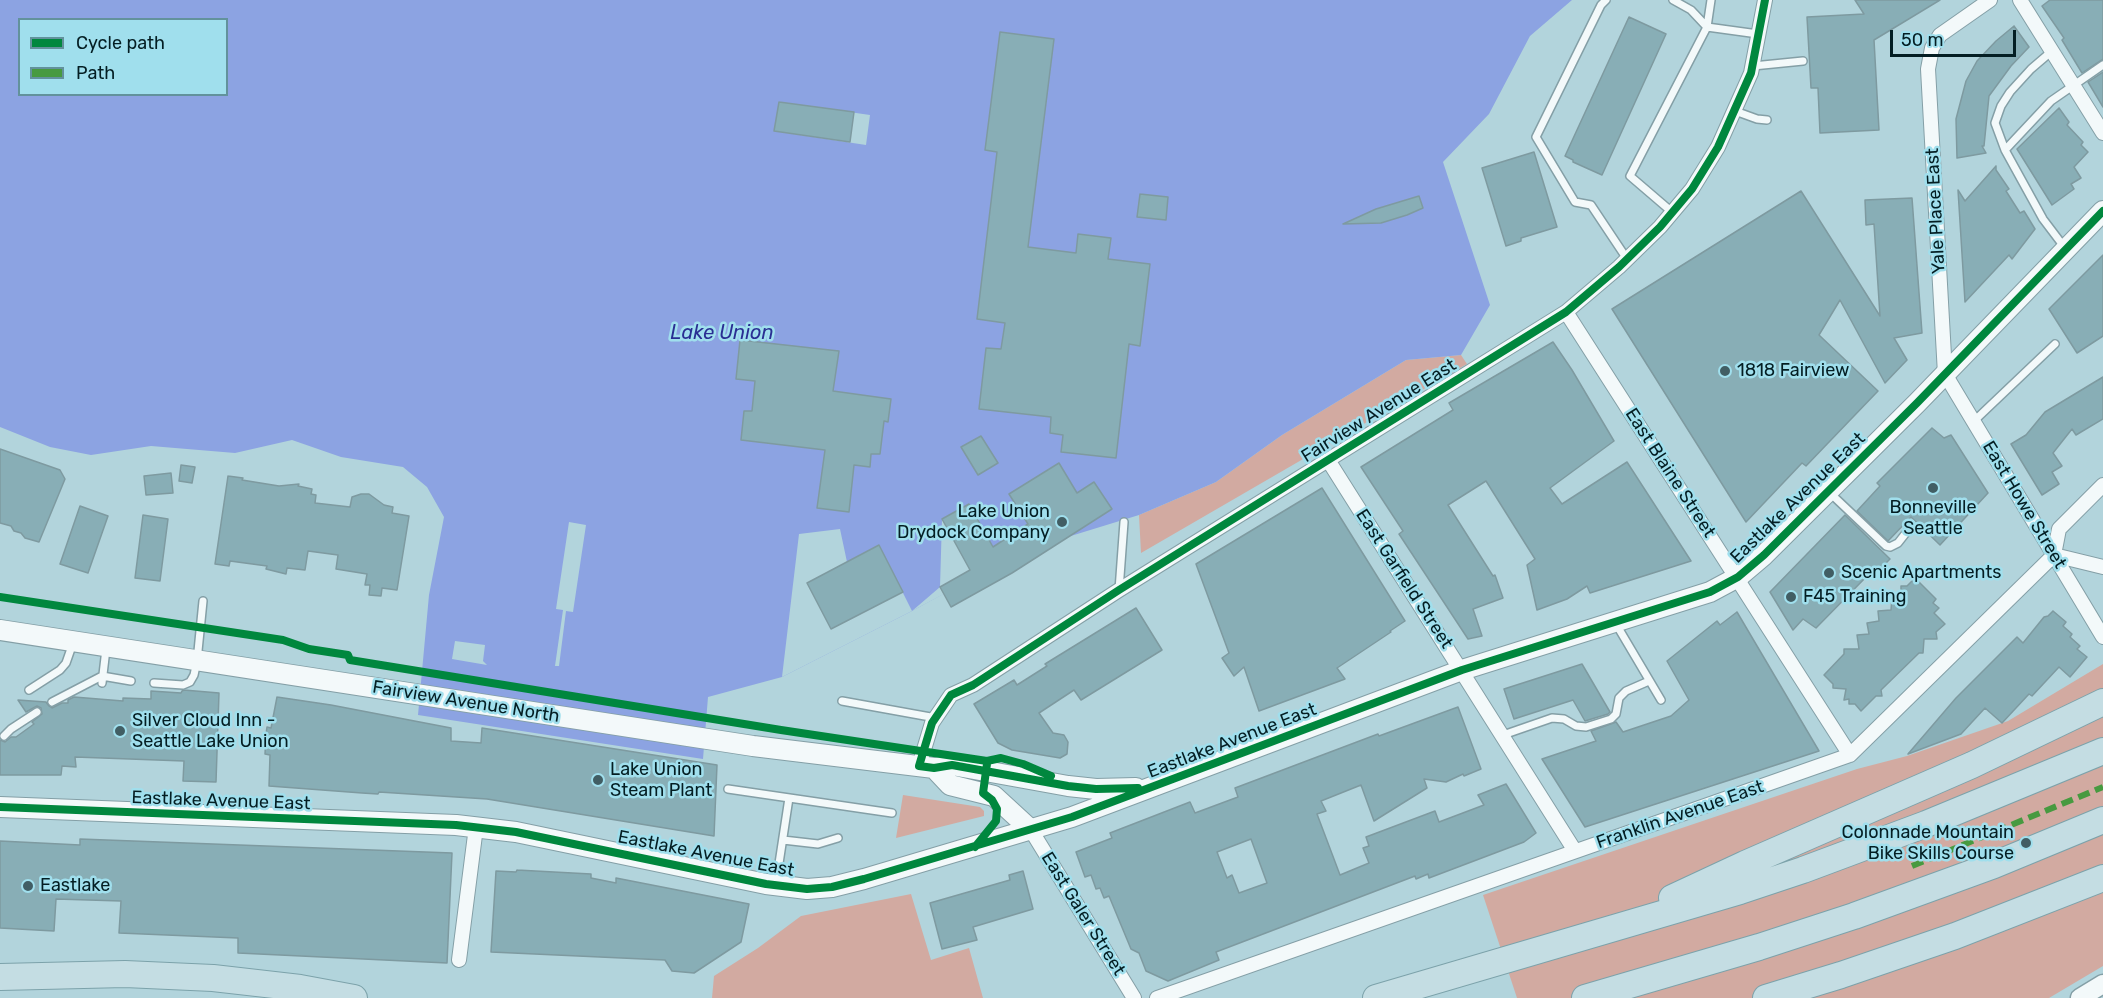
<!DOCTYPE html>
<html>
<head>
<meta charset="utf-8">
<style>
  body { margin:0 }
  #map { position:relative; width:2103px; height:998px; overflow:hidden; background:#b2d4dc; font-family:Rubik,sans-serif }
  canvas { display:block }
  .legend { position:absolute; left:18px; top:18px; width:210px; height:78px; box-sizing:border-box; background:#a0dfed; border:2px solid #62929c; margin:0; padding:8px 10px; list-style:none; font-size:18px; color:#041e23 }
  .legend li { display:flex; align-items:center; gap:12px; height:30px }
  .legend b { width:30px; border:2px solid #62929c }
  .scale { position:absolute; left:1890px; top:30px; width:126px; height:27px; box-sizing:border-box; border:3px solid #041e23; border-top:0; padding-left:8px; font-size:18px; line-height:21px; white-space:nowrap; color:#041e23; -webkit-text-stroke:4px #a0dfed; paint-order:stroke }
</style>
</head>
<body>
<div id="map">
<canvas width="2103" height="998"></canvas>
<ul class="legend">
<li><b style="height:8px;background:#00873e"></b>Cycle path</li>
<li><b style="height:8px;background:#479a40"></b>Path</li>
</ul>
<div class="scale">50 m</div>
</div>
<script>
const g = document.querySelector('canvas').getContext('2d');
g.lineJoin = 'round';
function fillPath(path, color) {
  g.fillStyle = color;
  g.fill(path, 'evenodd');
}
function toPath(rows) {
  const path = new Path2D();
  for (const r of rows) {
    path.moveTo(r[0], r[1]);
    for (let i = 2; i < r.length; i += 2) path.lineTo(r[i], r[i + 1]);
  }
  return path;
}
function trace(path, color, width, dash) {
  g.strokeStyle = color;
  g.lineWidth = width;
  g.lineCap = dash ? 'butt' : 'round';
  g.setLineDash(dash || []);
  g.stroke(path);
}
function write(font, color, halo, rows, align = 'center') {
  g.font = font + ' Rubik,sans-serif';
  g.lineWidth = 5;
  g.setLineDash([]);
  g.textBaseline = 'middle';
  g.strokeStyle = halo;
  g.fillStyle = color;
  for (const [text, x, y, turn = 0] of rows) {
    g.save();
    g.translate(x, y);
    g.rotate((+turn || 0) * Math.PI / 180);
    g.textAlign = isNaN(turn) ? turn : align;
    if (halo) g.strokeText(text, 0, 0);
    g.fillText(text, 0, 0);
    g.restore();
  }
}
const green = toPath([
  [1461,355,1467,364,1141,553,1139,515,1216,482,1282,435,1406,360],
  [2103,664,2103,966,2049,998,1517,998,1483,895,1857,769,1907,756,2008,721],
  [903,795,980,807,984,811,984,816,896,838],
  [911,894,931,960,969,948,983,998,712,998,714,976,758,948,801,916]
]);
const water = toPath([
  [0,0,1572,0,1530,36,1489,114,1443,162,1490,305,1461,355,1406,360,1282,435,1216,482,1139,515,1022,551,912,611,782,677,708,697,703,759,418,715,429,595,444,517,427,487,403,467,341,457,292,440,235,453,151,446,91,455,50,447,0,427],
  [20,20,226,20,226,94,20,94]
]);
const pier = toPath([
  [779,102,870,115,866,145,774,131],
  [969,504,1002,563,912,611,782,677,799,534,840,529,847,562,879,545,912,611,940,587,942,519],
  [569,522,586,525,573,612,566,611,559,666,555,666,563,610,556,609],
  [455,641,485,645,483,661,487,665,452,659]
]);
const building = toPath([
  [1855,0,1940,0,1874,40,1879,130,1820,133,1818,88,1811,88,1807,17,1864,14,1855,0],
  [2050,0,2103,0,2103,59,2082,73,2062,40,2064,38,2042,6,2050,0],
  [1629,17,1666,34,1602,175,1573,162,1573,160,1565,156,1629,17],
  [2014,26,2029,47,2011,66,1989,96,1984,146,1982,146,1986,153,1957,158,1956,119,1966,81,1977,61,1996,41,2014,26],
  [1000,32,1054,39,1028,247,1076,253,1078,234,1111,238,1108,259,1150,264,1140,346,1129,344,1116,458,1061,452,1063,435,1050,433,1051,417,979,409,986,348,1001,349,1005,323,977,319,997,152,985,150,1000,32],
  [2103,72,2103,107,2088,82,2103,72],
  [779,102,854,112,850,142,774,131,779,102],
  [2059,108,2069,122,2067,125,2083,142,2081,145,2088,152,2074,167,2081,178,2071,184,2074,189,2052,205,2017,149,2059,108],
  [1534,152,1557,227,1521,238,1521,241,1506,246,1482,168,1534,152],
  [1996,166,1996,170,2009,189,2006,191,2020,213,2024,211,2035,229,2012,259,2009,255,1965,302,1958,190,1965,201,1996,166],
  [1801,191,1880,316,1874,224,1866,225,1865,200,1912,198,1922,333,1894,338,1907,360,1885,383,1840,300,1819,335,1878,391,1806,466,1802,463,1746,522,1612,309,1801,191],
  [1140,194,1168,197,1166,220,1137,217,1140,194],
  [1419,196,1423,208,1407,215,1381,223,1343,224,1376,209,1419,196],
  [2103,255,2103,336,2077,353,2049,309,2103,255],
  [740,340,839,351,833,391,891,399,888,422,884,421,880,454,871,454,870,467,854,465,849,512,817,508,825,450,741,440,744,411,752,411,755,381,736,379,740,340],
  [1553,342,1572,370,1614,441,1550,488,1562,504,1627,462,1691,561,1590,593,1587,586,1567,599,1537,610,1527,565,1535,559,1486,481,1448,505,1493,576,1495,575,1503,598,1473,609,1482,636,1468,639,1399,534,1403,531,1361,467,1453,410,1449,403,1553,342],
  [2103,377,2103,419,2076,435,2072,429,2053,453,2062,466,2052,472,2059,484,2042,495,2011,444,2026,435,2045,412,2103,377],
  [1932,428,1944,438,1951,435,1988,493,1940,545,1911,517,1888,541,1857,511,1880,486,1877,483,1932,428],
  [981,436,998,463,978,475,961,447,981,436],
  [0,449,60,470,65,479,39,542,25,538,21,533,14,531,11,526,0,523,0,449],
  [1059,463,1077,493,1094,482,1112,509,1012,573,951,607,940,587,970,570,942,519,969,504,993,547,1028,524,1009,494,1059,463],
  [181,465,195,467,192,483,179,481,181,465],
  [171,473,173,493,146,495,144,476,171,473],
  [228,476,243,478,242,480,279,486,299,484,298,486,312,489,311,494,316,495,315,503,350,507,352,497,361,494,369,494,384,505,393,507,392,513,409,516,397,590,382,588,381,596,369,595,370,585,365,585,367,574,336,569,338,555,308,551,305,570,287,568,286,574,266,569,267,566,230,561,229,566,215,564,228,476],
  [1322,488,1405,621,1390,631,1391,632,1337,668,1345,679,1259,711,1244,667,1234,676,1222,658,1229,653,1196,564,1322,488],
  [80,506,108,516,88,573,60,564,80,506],
  [143,515,168,519,160,581,135,578,143,515],
  [1845,515,1890,559,1874,575,1871,572,1816,628,1803,619,1793,630,1770,592,1845,515],
  [879,545,903,592,831,629,807,583,879,545],
  [1915,578,1936,599,1933,603,1939,608,1934,613,1945,624,1936,632,1937,639,1924,639,1923,653,1919,653,1881,690,1882,696,1876,696,1861,711,1855,704,1849,704,1849,699,1844,700,1846,689,1833,688,1833,684,1824,675,1844,654,1844,649,1859,649,1857,635,1869,634,1867,623,1879,621,1878,611,1891,610,1892,597,1901,598,1901,586,1907,586,1915,578],
  [1136,608,1162,650,1081,700,1074,690,1039,713,1053,733,1064,735,1068,742,1067,754,1060,758,1012,750,998,743,974,704,1014,680,1017,685,1047,666,1045,664,1136,608],
  [2053,611,2066,622,2063,626,2072,634,2070,637,2080,646,2077,649,2087,657,2070,677,2059,667,2032,696,2029,694,2002,723,1985,708,1961,734,1908,754,1956,698,2017,637,2023,643,2044,617,2048,616,2053,611],
  [1737,612,1819,751,1585,827,1542,759,1596,741,1591,731,1616,722,1623,732,1671,716,1689,700,1667,661,1717,621,1720,625,1737,612],
  [1582,664,1610,712,1608,714,1585,721,1573,700,1514,719,1504,689,1582,664],
  [184,690,219,693,216,782,183,781,184,761,75,757,76,767,62,766,61,775,0,775,0,740,5,742,11,737,16,737,34,724,32,722,42,714,41,708,37,706,26,712,18,700,46,702,49,706,52,708,62,703,68,703,68,700,74,697,123,701,123,698,151,699,151,691,181,693,182,691,184,690],
  [277,697,331,705,451,728,451,741,481,743,482,728,717,765,714,836,487,799,379,792,378,794,362,793,269,786,270,755,265,754,266,734,267,727,271,728,277,697],
  [1458,707,1481,769,1464,776,1463,774,1446,782,1424,779,1427,788,1374,821,1361,785,1321,801,1326,811,1317,814,1340,875,1369,863,1363,848,1369,846,1366,837,1435,811,1439,822,1484,805,1478,795,1506,784,1536,833,1524,842,1429,878,1428,874,1416,879,1415,876,1216,952,1219,960,1168,981,1146,971,1139,953,1131,949,1109,896,1104,898,1100,888,1096,889,1091,875,1085,877,1076,852,1112,838,1110,833,1190,802,1195,813,1238,797,1235,788,1378,734,1379,736,1458,707],
  [1251,839,1267,883,1239,893,1232,875,1227,878,1217,852,1251,839],
  [80,839,452,853,447,963,238,953,238,938,119,933,121,901,56,899,54,931,0,928,0,841,80,845,80,839],
  [517,870,591,874,591,878,616,883,616,878,749,904,741,942,694,973,672,971,665,960,491,952,496,871,516,872,517,870],
  [1023,871,1033,909,973,927,977,940,942,949,930,903,1010,880,1009,875,1023,871]
]);
const service = toPath([
  [1606,0,1601,5,1536,137,1575,202,1591,205,1627,259],
  [1711,0,1707,27,1758,34],
  [1753,66,1803,61],
  [1735,111,1757,119,1767,120],
  [2005,150,1995,123,2001,106,2010,92,2031,69,2052,51],
  [1672,212,1630,176,1707,27,1691,10,1673,0],
  [2065,248,2043,219,2005,150,2051,101,2103,65],
  [1973,422,2055,344],
  [1830,493,1886,546,1890,547,1898,543,1909,529],
  [1119,590,1124,522],
  [1616,624,1661,700],
  [102,683,106,649],
  [154,683,183,685,190,682,194,675,197,661,203,601],
  [29,690,60,670,66,663,73,643],
  [842,701,936,718],
  [52,702,102,676,131,681],
  [1503,735,1552,718,1564,719,1576,726,1586,727,1611,719,1616,714,1619,698,1626,691,1649,681],
  [4,736,11,729,37,712],
  [728,789,892,813],
  [783,840,818,844,838,838],
  [776,883,789,798]
]);
const minor = toPath([
  [1990,0,1940,35,1932,48,1928,69,1945,374,2103,637],
  [2020,0,2103,133],
  [1566,312,1850,755],
  [1328,460,1575,851],
  [2054,555,2103,567],
  [919,766,932,723,951,695,973,685,1119,590,1566,312,1619,267,1660,227,1692,189,1718,147,1751,73,1765,0],
  [1031,830,1134,998],
  [459,960,476,827],
  [1157,998,1850,755,2054,555,2059,529,2103,485]
]);
const tertiary = toPath([
  [2080,998,2103,984]
]);
const secondary = toPath([
  [0,630,753,746,934,768,952,765,1068,786,1096,789,1136,788],
  [934,768,950,785,994,796,1031,830],
  [0,807,456,825,516,832,766,884,807,889,832,887,864,879,1072,817,1462,670,1710,592,1738,577,1764,555,1917,403,2103,211]
]);
const motorway = toPath([
  [1672,898,1745,864,1972,765,2103,702],
  [0,977,125,974,213,978,300,988,354,998],
  [1376,998,1740,891,1803,870,1926,824,2103,751],
  [1585,998,1759,947,1854,916,1994,865,2103,820],
  [1766,998,1841,975,1955,936,2103,878]
]);
const quiet = toPath([
  [1912,866,2103,787]
]);
const cycleway = toPath([
  [0,597,283,640,309,649,348,655,350,660,781,730,987,761,1001,758,1023,764,1051,776],
  [1138,788,1096,789,1068,786,952,765,934,768,919,766,932,723,951,695,973,685,1119,590,1566,312,1619,267,1660,227,1692,189,1718,147,1751,73,1765,0],
  [0,807,456,825,516,832,766,884,807,889,832,887,864,879,1072,817,1462,670,1710,592,1738,577,1764,555,1917,403,2103,211],
  [975,847,996,821,997,809,992,800,983,793,987,764]
]);
const markers = [
  [1725,371,6,"#415e64"],
  [1933,488,6,"#415e64"],
  [1062,522,6,"#415e64"],
  [1829,573,6,"#415e64"],
  [1791,597,6,"#415e64"],
  [120,731,6,"#415e64"],
  [598,780,6,"#415e64"],
  [2026,843,6,"#415e64"],
  [28,886,6,"#415e64"]
];
const streetNames = [
  ["Yale Place East",1936,211,-93],
  ["Fairview Avenue East",1379,411,-32],
  ["East Blaine Street",1670,473,57],
  ["Eastlake Avenue East",1798,498,-44],
  ["East Howe Street",2024,505,59],
  ["East Garfield Street",1404,579,57],
  ["Fairview Avenue North",466,702,9],
  ["Eastlake Avenue East",1232,741,-21],
  ["Eastlake Avenue East",221,801,2],
  ["Franklin Avenue East",1680,815,-19],
  ["Eastlake Avenue East",706,854,11],
  ["East Galer Street",1083,914,58]
];
const poiNames = [
  ["1818 Fairview",1737,371],
  ["Bonneville",1933,508,"center"],
  ["Seattle",1933,529,"center"],
  ["Lake Union",1050,512,"right"],
  ["Drydock Company",1050,533,"right"],
  ["Scenic Apartments",1841,573],
  ["F45 Training",1803,597],
  ["Silver Cloud Inn -",132,721],
  ["Seattle Lake Union",132,742],
  ["Lake Union",610,770],
  ["Steam Plant",610,791],
  ["Colonnade Mountain",2014,833,"right"],
  ["Bike Skills Course",2014,854,"right"],
  ["Eastlake",40,886]
];
const waterNames = [
  ["Lake Union",722,333]
];
fillPath(green, '#d2aaa1');
fillPath(water, '#8ca3e2');
fillPath(pier, '#b2d4dc');
fillPath(building, '#88aeb6');
trace(building, '#7e9aa0', 1.5);
trace(service, '#849fa6', 10);
trace(minor, '#849fa6', 16);
trace(tertiary, '#849fa6', 21);
trace(secondary, '#849fa6', 22);
trace(motorway, '#7ca2aa', 28);
trace(service, '#f3f9fa', 7);
trace(minor, '#f3f9fa', 14);
trace(tertiary, '#f3f9fa', 18);
trace(secondary, '#f3f9fa', 20);
trace(motorway, '#c4dde3', 26);
trace(quiet, '#479a40', 6, [12, 6]);
trace(cycleway, '#00873e', 8);
for (const [x, y, r, color] of markers) {
  const dot = new Path2D();
  dot.arc(x, y, r, 0, 2 * Math.PI);
  g.fillStyle = color;
  g.fill(dot);
  trace(dot, '#a0dfed', 2);
}
write('18px', '#041e23', '#a0dfed', streetNames);
write('18px', '#041e23', '#a0dfed', poiNames, 'left');
write('italic 20px', '#2a2f93', '#a0dfed', waterNames);
</script>
</body>
</html>
